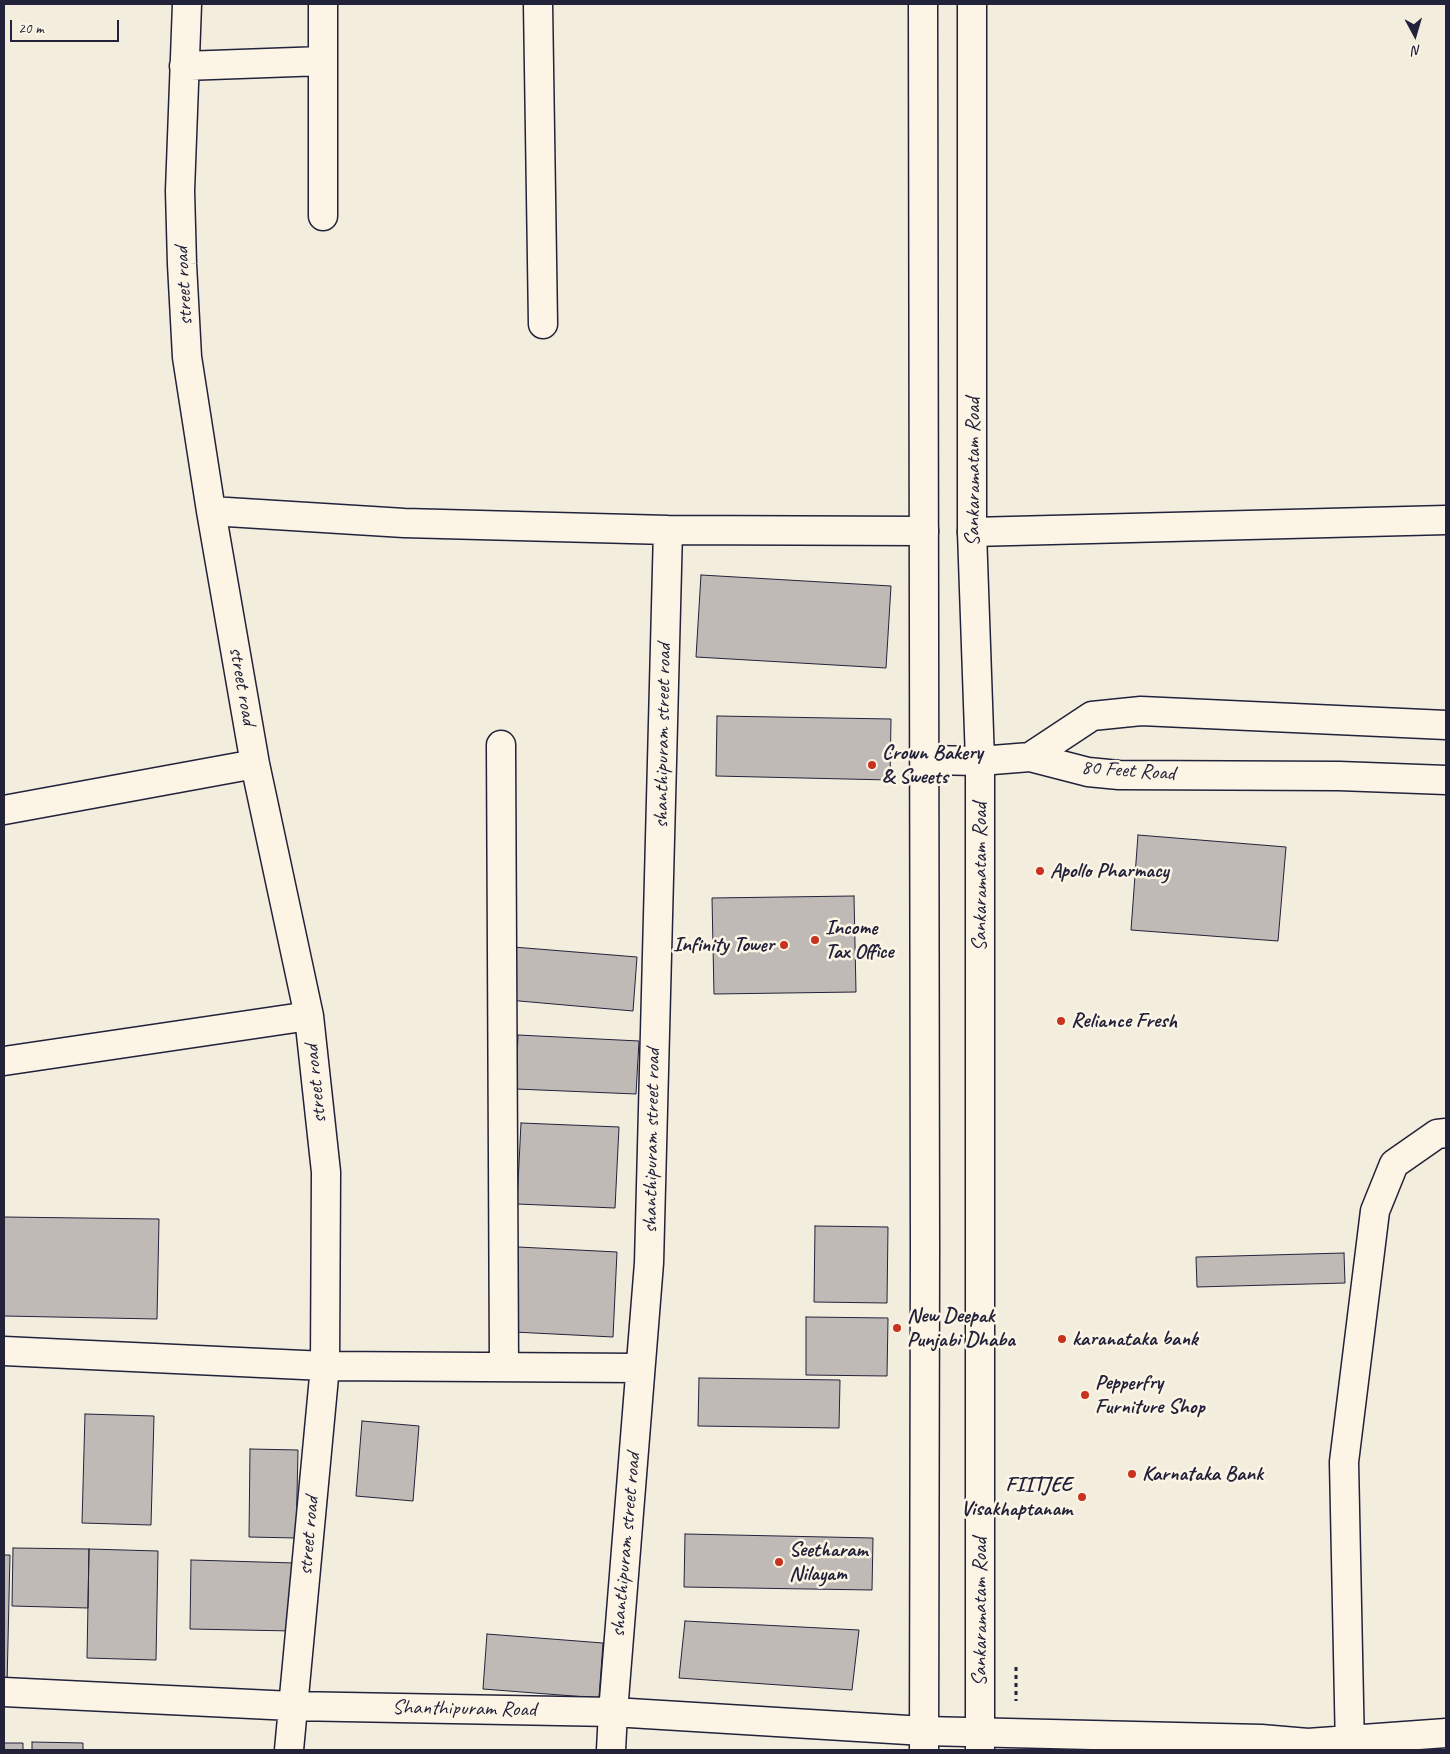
<!DOCTYPE html>
<html>
<head>
<meta charset="utf-8">
<style>
  body { margin:0 }
  #map { position:relative; width:1450px; height:1754px; overflow:hidden; background:#f3edde; font-family:Caveat,sans-serif }
  canvas { display:block }
  .frame { position:absolute; inset:0; border:5px solid #22223b; pointer-events:none }
  .north { position:absolute; left:1390px; top:10px; width:50px; height:50px; -webkit-text-stroke:4px #fcf5e5; paint-order:stroke; rotate:174deg; font-size:14px; font-weight:700; line-height:20px; text-align:center; color:#22223b }
  .north::after { content:''; display:block; margin:auto; width:18px; height:22px; background:#22223b; clip-path:polygon(50% 0,100% 100%,50% 72%,0 100%) }
  .scale { position:absolute; left:10px; top:20px; width:109px; height:22px; box-sizing:border-box; border:2px solid #22223b; border-top:0; padding-left:6px; font-size:15px; line-height:18px; white-space:nowrap; color:#22223b; -webkit-text-stroke:4px #fcf5e5; paint-order:stroke }
</style>
</head>
<body>
<div id="map">
<canvas width="1450" height="1754"></canvas>
<div class="frame"></div>
<div class="north">N</div>
<div class="scale">20 m</div>
</div>
<script>
const g = document.querySelector('canvas').getContext('2d');
g.lineJoin = 'round';
function fillPath(path, color) {
  g.fillStyle = color;
  g.fill(path, 'evenodd');
}
function toPath(rows) {
  const path = new Path2D();
  for (const r of rows) {
    path.moveTo(r[0], r[1]);
    for (let i = 2; i < r.length; i += 2) path.lineTo(r[i], r[i + 1]);
  }
  return path;
}
function trace(path, color, width, dash) {
  g.strokeStyle = color;
  g.lineWidth = width;
  g.lineCap = dash ? 'butt' : 'round';
  g.setLineDash(dash || []);
  g.stroke(path);
}
function write(font, color, halo, rows, align = 'center') {
  g.font = font + ' Caveat,sans-serif';
  g.lineWidth = 5;
  g.setLineDash([]);
  g.textBaseline = 'middle';
  g.strokeStyle = halo;
  g.fillStyle = color;
  for (const [text, x, y, turn = 0] of rows) {
    g.save();
    g.translate(x, y);
    g.rotate((+turn || 0) * Math.PI / 180);
    g.textAlign = isNaN(turn) ? turn : align;
    if (halo) g.strokeText(text, 0, 0);
    g.fillText(text, 0, 0);
    g.restore();
  }
}
const building = toPath([
  [701,575,891,586,886,668,696,657,701,575],
  [717,716,891,719,890,780,716,776,717,716],
  [1138,835,1286,847,1278,941,1131,930,1138,835],
  [854,896,856,992,714,994,712,898,854,896],
  [513,947,637,957,633,1011,508,1000,513,947],
  [518,1035,639,1041,636,1094,516,1089,518,1035],
  [521,1123,619,1127,615,1208,517,1204,521,1123],
  [4,1217,159,1219,157,1319,4,1316,4,1217],
  [815,1226,888,1227,887,1303,814,1302,815,1226],
  [518,1247,617,1252,613,1337,514,1332,518,1247],
  [1344,1253,1345,1283,1197,1287,1196,1257,1344,1253],
  [806,1317,888,1318,887,1376,806,1375,806,1317],
  [699,1378,840,1380,839,1428,698,1426,699,1378],
  [85,1414,154,1416,151,1525,82,1523,85,1414],
  [362,1421,419,1426,413,1501,356,1496,362,1421],
  [250,1449,298,1450,296,1538,249,1537,250,1449],
  [685,1534,873,1538,872,1590,684,1587,685,1534],
  [13,1548,89,1549,88,1608,12,1606,13,1548],
  [89,1549,158,1551,156,1660,87,1658,89,1549],
  [4,1555,10,1555,7,1685,4,1685,4,1555],
  [191,1560,295,1563,293,1631,190,1629,191,1560],
  [685,1621,859,1630,852,1690,679,1678,685,1621],
  [487,1634,603,1643,599,1698,483,1689,487,1634],
  [32,1742,83,1743,83,1750,32,1750,32,1742],
  [4,1743,23,1743,23,1750,4,1750,4,1743]
]);
const path = toPath([
  [1016,1667,1016,1701]
]);
const minor = toPath([
  [187,4,180,191,182,264,187,357,211,511,255,764,309,1016,326,1172,325,1366,289,1750],
  [538,4,543,324],
  [184,66,323,61],
  [323,216,323,4],
  [211,511,404,523,668,530,924,531],
  [972,532,1446,520],
  [501,745,504,1367],
  [1030,757,1092,716,1141,711,1446,725],
  [925,760,980,761,1030,757,1088,772,1119,775,1339,776,1446,780],
  [4,810,255,764],
  [4,1061,309,1016],
  [4,1351,325,1366,640,1368],
  [4,1692,292,1706,613,1712,924,1731,1261,1739,1308,1743,1446,1733],
  [611,1750,613,1712,649,1263,668,530],
  [1350,1750,1344,1462,1375,1211,1394,1164,1437,1134,1446,1133]
]);
const secondary = toPath([
  [923,4,925,1249,924,1750],
  [972,4,972,532,980,761,980,1750]
]);
const markers = [
  [872,765,5,"#c8321e"],
  [1040,871,5,"#c8321e"],
  [815,940,5,"#c8321e"],
  [784,945,5,"#c8321e"],
  [1061,1021,5,"#c8321e"],
  [897,1328,5,"#c8321e"],
  [1062,1339,5,"#c8321e"],
  [1085,1395,5,"#c8321e"],
  [1132,1474,5,"#c8321e"],
  [1082,1497,5,"#c8321e"],
  [779,1562,5,"#c8321e"]
];
const streetNames = [
  ["street road",184,286,-93],
  ["Sankaramatam Road",973,472,-90],
  ["street road",242,686,80],
  ["shanthipuram street road",663,736,-89],
  ["80 Feet Road",1128,771,4],
  ["Sankaramatam Road",980,877,-90],
  ["street road",316,1084,-96],
  ["shanthipuram street road",652,1141,-89],
  ["street road",309,1536,-85],
  ["shanthipuram street road",626,1545,-85],
  ["Sankaramatam Road",980,1612,-90],
  ["Shanthipuram Road",464,1709,1]
];
const poiNames = [
  ["Crown Bakery",882,753],
  ["& Sweets",882,777],
  ["Apollo Pharmacy",1050,871],
  ["Income",825,928],
  ["Tax Office",825,952],
  ["Infinity Tower",774,945,"right"],
  ["Reliance Fresh",1071,1021],
  ["New Deepak",907,1316],
  ["Punjabi Dhaba",907,1340],
  ["karanataka bank",1072,1339],
  ["Pepperfry",1095,1383],
  ["Furniture Shop",1095,1407],
  ["Karnataka Bank",1142,1474],
  ["FIITJEE",1072,1485,"right"],
  ["Visakhaptanam",1072,1509,"right"],
  ["Seetharam",789,1550],
  ["Nilayam",789,1574]
];
fillPath(building, '#bfbab6');
trace(building, '#22223b', 1);
trace(minor, '#22223b', 31);
trace(secondary, '#22223b', 31);
trace(path, '#22223b', 3, [4, 4]);
trace(minor, '#fcf5e5', 28);
trace(secondary, '#fcf5e5', 28);
for (const [x, y, r, color] of markers) {
  const dot = new Path2D();
  dot.arc(x, y, r, 0, 2 * Math.PI);
  g.fillStyle = color;
  g.fill(dot);
  trace(dot, '#fcf5e5', 2);
}
write('21px', '#22223b', '#fcf5e5', streetNames);
write('bold 21px', '#22223b', '#fcf5e5', poiNames, 'left');
</script>
</body>
</html>
